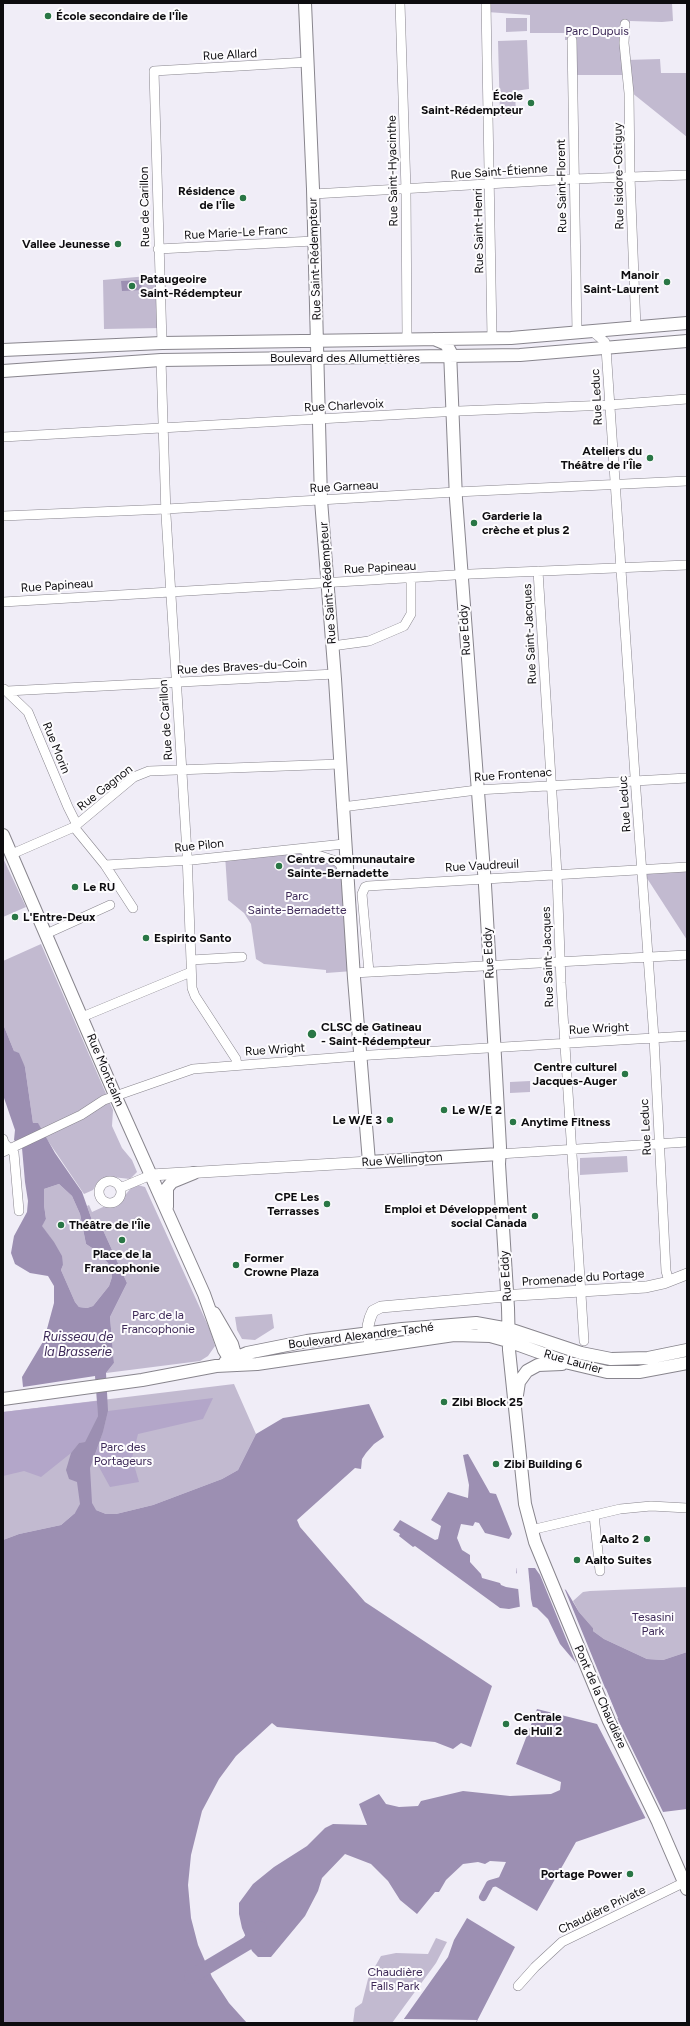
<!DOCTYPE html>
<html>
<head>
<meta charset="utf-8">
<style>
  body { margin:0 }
  #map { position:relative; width:690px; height:2026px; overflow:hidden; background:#f0edf7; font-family:Figtree,sans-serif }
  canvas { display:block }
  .frame { position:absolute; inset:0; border:4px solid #0d0c0f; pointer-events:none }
</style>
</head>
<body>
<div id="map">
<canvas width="690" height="2026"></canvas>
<div class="frame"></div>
</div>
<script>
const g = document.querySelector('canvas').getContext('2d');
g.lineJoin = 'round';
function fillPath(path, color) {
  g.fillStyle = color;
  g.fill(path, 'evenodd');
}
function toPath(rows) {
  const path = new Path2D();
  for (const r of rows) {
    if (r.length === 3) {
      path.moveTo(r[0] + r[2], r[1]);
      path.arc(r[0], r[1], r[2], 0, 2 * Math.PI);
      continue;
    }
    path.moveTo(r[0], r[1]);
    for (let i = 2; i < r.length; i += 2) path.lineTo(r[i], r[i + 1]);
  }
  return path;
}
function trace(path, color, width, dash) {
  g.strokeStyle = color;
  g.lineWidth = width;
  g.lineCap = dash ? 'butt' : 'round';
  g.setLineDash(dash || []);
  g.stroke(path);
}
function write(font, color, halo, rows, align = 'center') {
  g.font = font + ' Figtree,sans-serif';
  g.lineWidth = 4;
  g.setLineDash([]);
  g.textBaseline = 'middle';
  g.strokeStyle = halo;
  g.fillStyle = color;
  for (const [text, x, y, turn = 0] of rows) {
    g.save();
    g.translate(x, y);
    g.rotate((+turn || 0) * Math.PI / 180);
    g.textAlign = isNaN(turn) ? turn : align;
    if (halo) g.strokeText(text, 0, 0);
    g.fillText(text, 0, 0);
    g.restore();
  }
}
const green = toPath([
  [486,3,672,3,673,21,662,22,630,21,630,24,625,25,626,60,660,59,661,73,687,73,687,137,626,88,625,75,577,75,571,40,565,40,565,33,530,33,530,15,487,12],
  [506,18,527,18,527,31,506,32],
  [527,40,529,89,515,91,516,116,500,116,498,41],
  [159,275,161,328,104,329,103,280],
  [296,849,326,856,343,871,353,971,326,973,326,970,264,964,256,959,251,924,244,913,228,900,225,855],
  [3,858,26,907,3,917],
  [687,867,687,940,641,869],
  [41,944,104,1089,113,1110,112,1126,122,1148,132,1160,137,1172,130,1179,112,1177,97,1183,93,1190,84,1194,46,1138,38,1124,33,1123,25,1067,14,1051,3,1024,3,961],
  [530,1081,530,1092,510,1093,510,1082],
  [627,1156,628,1172,580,1175,580,1158],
  [59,1184,72,1196,80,1214,86,1244,95,1250,108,1263,111,1269,112,1277,109,1286,93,1306,87,1308,79,1307,75,1302,61,1270,63,1265,61,1261,49,1236,41,1226,46,1219,44,1205,44,1189],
  [138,1185,145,1187,210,1330,215,1346,208,1356,200,1361,106,1373,114,1363,110,1317,127,1283,103,1230,93,1223,87,1206,89,1205,92,1212,103,1207,112,1207,118,1204,131,1188],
  [272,1314,274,1328,255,1340,242,1339,237,1330,235,1317],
  [234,1384,256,1434,238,1470,222,1479,153,1505,116,1514,106,1514,96,1510,75,1513,61,1525,19,1534,3,1540,3,1412],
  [687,1587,687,1652,663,1660,647,1659,604,1639,593,1631,593,1628,579,1612,573,1601,583,1592,590,1591],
  [436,1938,447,1942,436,1963,392,2023,353,2023,355,2008,362,2003,368,1979,381,1956,396,1953,428,1954]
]);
const forest = toPath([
  [213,1398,203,1419,138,1434,132,1458,139,1482,110,1487,94,1458,103,1432,108,1411],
  [97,1401,98,1416,85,1442,79,1443,71,1453,41,1477,24,1471,3,1476,3,1412]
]);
const water = toPath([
  [141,280,142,290,122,291,121,281],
  [3,1024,14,1051,19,1053,25,1067,33,1123,38,1123,55,1153,82,1192,93,1223,103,1230,127,1283,110,1317,114,1363,106,1373,108,1411,103,1432,90,1468,92,1503,96,1510,106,1514,116,1514,153,1505,222,1479,238,1470,256,1434,283,1418,369,1404,384,1437,374,1444,366,1453,362,1459,361,1469,355,1468,297,1520,300,1527,365,1602,492,1686,471,1747,461,1743,453,1749,435,1742,277,1727,272,1723,236,1756,219,1779,202,1811,191,1855,188,1885,191,1918,198,1945,212,1977,229,2003,247,2023,3,2023,3,1540,19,1534,61,1525,75,1513,80,1504,77,1482,69,1479,66,1470,71,1453,79,1443,85,1442,98,1416,95,1376,23,1387,22,1377,44,1340,54,1303,54,1286,48,1276,30,1273,15,1264,11,1253,14,1236,27,1212,28,1201,25,1182,22,1148,14,1140,15,1130,3,1095],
  [59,1184,72,1196,80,1214,86,1244,95,1250,108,1263,111,1269,112,1277,109,1286,93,1306,87,1308,79,1307,75,1302,61,1270,63,1265,62,1256,54,1242,42,1226,46,1219,44,1205,44,1189],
  [468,1454,490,1493,496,1494,512,1534,509,1539,485,1533,479,1523,475,1522,473,1526,461,1524,457,1538,462,1550,470,1555,470,1562,481,1574,482,1578,500,1583,501,1585,506,1587,530,1591,529,1581,516,1573,516,1568,535,1568,540,1575,566,1590,579,1612,593,1628,593,1631,604,1639,647,1659,663,1660,687,1652,687,1809,663,1812,576,1842,537,1911,495,1886,506,1862,490,1861,485,1864,478,1862,463,1864,446,1880,439,1892,435,1892,417,1914,400,1900,388,1881,371,1864,345,1854,322,1878,318,1891,305,1916,271,1957,258,1957,252,1951,242,1928,239,1914,239,1903,253,1884,274,1867,307,1846,325,1828,333,1824,367,1825,359,1804,379,1794,386,1804,399,1807,418,1806,421,1801,463,1791,510,1796,551,1794,560,1790,561,1782,516,1764,537,1709,597,1724,618,1718,606,1689,576,1663,560,1644,548,1619,537,1608,528,1605,509,1609,500,1608,415,1546,413,1547,399,1536,400,1534,393,1530,400,1520,435,1540,438,1539,441,1526,431,1520,448,1492,468,1498,469,1485,463,1455],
  [467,1918,515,1947,476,2023,401,2023,448,1957,454,1940]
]);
const pier = toPath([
  [516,1566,528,1566,531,1599,533,1608,528,1607,520,1608,518,1587,528,1588,527,1582,517,1576],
  [543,1574,563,1585,619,1722,664,1814,646,1819,596,1722,616,1717,605,1691,578,1668,540,1575],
  [403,2019,477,2020,476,2023,401,2023]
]);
const canal = toPath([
  [483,1897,490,1884,507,1879]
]);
const river = toPath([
  [191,1977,248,1943,260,1928]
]);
const minor = toPath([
  [400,3,406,190,407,339],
  [486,3,492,338],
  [625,24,624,43,629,93,630,177,636,328],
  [572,40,577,333],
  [313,194,574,179,687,175],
  [158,249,314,241],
  [592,331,605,342,606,348,636,791,654,1038,666,1271,669,1281],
  [162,343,154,71,308,62],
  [161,360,166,515,187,853,192,988,195,996,236,1059,237,1065],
  [3,437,459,411,609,405,687,399],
  [3,516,166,509,456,492,687,481],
  [538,571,557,874,561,983,584,1341],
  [3,602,471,574,687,565],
  [332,646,369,641,404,626,411,614,411,578],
  [4,689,28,712,68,807,77,825],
  [7,691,335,674],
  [342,807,477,790,687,778],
  [74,827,105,865,133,908],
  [305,851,336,861,340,864,345,876],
  [12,854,74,827,134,777,149,771,340,764],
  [105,865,192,860,344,844],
  [46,934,110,905],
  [191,960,242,957],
  [369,972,362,894,365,887,368,886,687,867],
  [353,973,687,955],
  [82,1017,191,972],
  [3,1139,4,1143,14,1153,19,1211],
  [3,1152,81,1115,104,1100,193,1069,371,1055,687,1036],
  [499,1154,687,1142],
  [110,1192,11],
  [120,1188,151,1175],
  [594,1515,600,1571],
  [531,1530,620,1509,651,1506,687,1508],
  [518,1986,535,1967,562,1942,687,1881]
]);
const tertiary = toPath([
  [151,1175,369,1162],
  [370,1346,368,1326,370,1318,373,1311,381,1307,517,1295,646,1287,664,1283,687,1274]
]);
const secondary = toPath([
  [305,3,313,189,321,500,335,679,354,978,369,1162,499,1154],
  [434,339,446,344,450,351,456,499,485,885,494,1039,500,1147,499,1164,508,1308,509,1350,525,1504,535,1542,609,1721,658,1822,687,1889],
  [3,350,162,343,511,338,687,323],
  [3,371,161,360,520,355,687,341],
  [3,835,115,1095,204,1294,224,1350,233,1365],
  [167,1207,167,1188,172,1182,194,1173],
  [214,1313,232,1344,238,1365],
  [225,1362,247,1353,307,1341,402,1329,476,1323,509,1329,581,1353,611,1359,648,1358,687,1350],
  [517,1395,519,1382,527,1371,538,1365,562,1364],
  [3,1399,142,1380,216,1366,257,1364,454,1335,490,1336,508,1341,569,1363,607,1372,639,1372,687,1363]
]);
const markers = [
  [48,16,4,"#297645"],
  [531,103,4,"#297645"],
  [243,198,4,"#297645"],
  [118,244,4,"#297645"],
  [667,282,4,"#297645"],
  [132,286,4,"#297645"],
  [650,458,4,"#297645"],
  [474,523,4,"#297645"],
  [279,866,4,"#297645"],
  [75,887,4,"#297645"],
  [15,917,4,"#297645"],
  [146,938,4,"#297645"],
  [312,1034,5,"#297645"],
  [625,1074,4,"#297645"],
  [444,1110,4,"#297645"],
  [390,1120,4,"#297645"],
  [513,1122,4,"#297645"],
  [327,1204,4,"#297645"],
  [535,1216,4,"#297645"],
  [61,1225,4,"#297645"],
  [122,1240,4,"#297645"],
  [236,1265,4,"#297645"],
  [444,1402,4,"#297645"],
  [496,1464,4,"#297645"],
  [647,1539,4,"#297645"],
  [577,1560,4,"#297645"],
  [506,1724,4,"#297645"],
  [630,1874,4,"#297645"]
];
const poiNames = [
  ["École secondaire de l'Île",56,16],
  ["École",523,96,"right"],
  ["Saint-Rédempteur",523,110,"right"],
  ["Résidence",235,191,"right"],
  ["de l'Île",235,205,"right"],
  ["Vallee Jeunesse",110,244,"right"],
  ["Manoir",659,275,"right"],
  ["Saint-Laurent",659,289,"right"],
  ["Pataugeoire",140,279],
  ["Saint-Rédempteur",140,293],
  ["Ateliers du",642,451,"right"],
  ["Théâtre de l'Île",642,465,"right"],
  ["Garderie la",482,516],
  ["crèche et plus 2",482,530],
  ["Centre communautaire",287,859],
  ["Sainte-Bernadette",287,873],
  ["Le RU",83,887],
  ["L'Entre-Deux",23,917],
  ["Espirito Santo",154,938],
  ["CLSC de Gatineau",321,1027],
  ["- Saint-Rédempteur",321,1041],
  ["Centre culturel",617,1067,"right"],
  ["Jacques-Auger",617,1081,"right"],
  ["Le W/E 2",452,1110],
  ["Le W/E 3",382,1120,"right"],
  ["Anytime Fitness",521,1122],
  ["CPE Les",319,1197,"right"],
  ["Terrasses",319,1211,"right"],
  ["Emploi et Développement",527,1209,"right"],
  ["social Canada",527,1223,"right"],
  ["Théâtre de l'Île",69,1225],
  ["Place de la",122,1254,"center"],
  ["Francophonie",122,1268,"center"],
  ["Former",244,1258],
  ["Crowne Plaza",244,1272],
  ["Zibi Block 25",452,1402],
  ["Zibi Building 6",504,1464],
  ["Aalto 2",639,1539,"right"],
  ["Aalto Suites",585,1560],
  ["Centrale",514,1717],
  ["de Hull 2",514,1731],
  ["Portage Power",622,1874,"right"]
];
const parkNames = [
  ["Parc Dupuis",597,31],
  ["Parc",297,896],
  ["Sainte-Bernadette",297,910],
  ["Parc de la",158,1315],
  ["Francophonie",158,1329],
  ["Parc des",123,1447],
  ["Portageurs",123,1461],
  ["Tesasini",653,1617],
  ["Park",653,1631],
  ["Chaudière",395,1972],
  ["Falls Park",395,1986]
];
const streetNames = [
  ["Rue Allard",230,55,-3],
  ["Rue Saint-Hyacinthe",393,171,-91],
  ["Rue Saint-Étienne",499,172,-4],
  ["Rue Isidore-Ostiguy",619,176,-91],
  ["Rue Saint-Florent",562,186,-91],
  ["Rue de Carillon",145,207,-91],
  ["Rue Saint-Henri",479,231,-91],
  ["Rue Marie-Le Franc",236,233,-3],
  ["Rue Saint-Rédempteur",315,259,-92],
  ["Boulevard des Allumettières",345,358],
  ["Rue Leduc",597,397,-93],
  ["Rue Charlevoix",344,406,-3],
  ["Rue Garneau",344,487,-3],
  ["Rue Papineau",380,568,-3],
  ["Rue Saint-Rédempteur",328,583,-94],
  ["Rue Papineau",57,586,-4],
  ["Rue Eddy",465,630,-94],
  ["Rue Saint-Jacques",530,634,-93],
  ["Rue des Braves-du-Coin",242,667,-3],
  ["Rue de Carillon",166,720,-94],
  ["Rue Morin",56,748,68],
  ["Rue Frontenac",513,775,-4],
  ["Rue Gagnon",105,788,-38],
  ["Rue Leduc",625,804,-94],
  ["Rue Pilon",199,846,-6],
  ["Rue Vaudreuil",482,866,-3],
  ["Rue Eddy",489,953,-93],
  ["Rue Saint-Jacques",548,957,-92],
  ["Rue Wright",599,1029,-3],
  ["Rue Wright",275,1050,-4],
  ["Rue Montcalm",105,1070,67],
  ["Rue Leduc",646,1127,-93],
  ["Rue Wellington",402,1160,-4],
  ["Rue Eddy",506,1276,-94],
  ["Promenade du Portage",583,1278,-4],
  ["Boulevard Alexandre-Taché",361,1336,-7],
  ["Rue Laurier",573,1362,16],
  ["Pont de la Chaudière",600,1697,66],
  ["Chaudière Private",602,1910,-26]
];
const waterNames = [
  ["Ruisseau de",78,1337],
  ["la Brasserie",78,1352]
];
fillPath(green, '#c2bad0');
fillPath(forest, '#b3a6c9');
fillPath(water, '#9c8fb2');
fillPath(pier, '#f0edf7');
trace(canal, '#9c8fb2', 8);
trace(river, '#9c8fb2', 14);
trace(minor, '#88858d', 10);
trace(tertiary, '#88858d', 12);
trace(secondary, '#88858d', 14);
trace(minor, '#fff', 9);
trace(tertiary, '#fff', 11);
trace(secondary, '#fff', 12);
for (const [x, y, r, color] of markers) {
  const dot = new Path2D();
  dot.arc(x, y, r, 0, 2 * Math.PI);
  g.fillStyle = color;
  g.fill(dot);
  trace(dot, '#fdfcfe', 1.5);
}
write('bold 12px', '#0d0c0f', '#fdfcfe', poiNames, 'left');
write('12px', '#3e2a58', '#fdfcfe', parkNames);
write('12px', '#0d0c0f', '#fdfcfe', streetNames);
write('italic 13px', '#3d2958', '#fdfcfe', waterNames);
</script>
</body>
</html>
